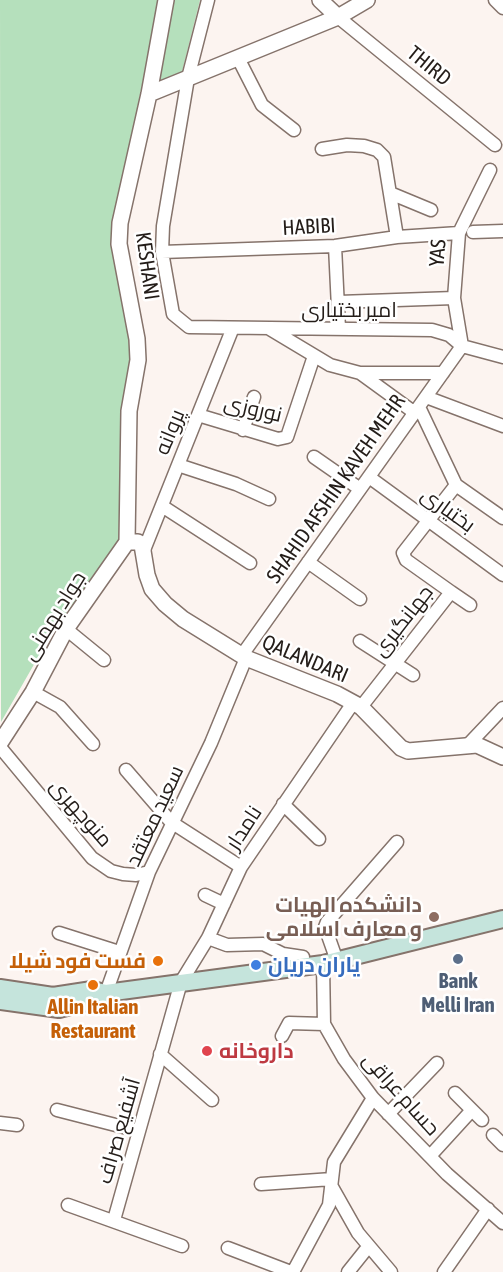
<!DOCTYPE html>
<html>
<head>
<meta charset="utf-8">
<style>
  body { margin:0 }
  canvas { display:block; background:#fcf4f0 }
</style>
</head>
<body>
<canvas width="503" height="1272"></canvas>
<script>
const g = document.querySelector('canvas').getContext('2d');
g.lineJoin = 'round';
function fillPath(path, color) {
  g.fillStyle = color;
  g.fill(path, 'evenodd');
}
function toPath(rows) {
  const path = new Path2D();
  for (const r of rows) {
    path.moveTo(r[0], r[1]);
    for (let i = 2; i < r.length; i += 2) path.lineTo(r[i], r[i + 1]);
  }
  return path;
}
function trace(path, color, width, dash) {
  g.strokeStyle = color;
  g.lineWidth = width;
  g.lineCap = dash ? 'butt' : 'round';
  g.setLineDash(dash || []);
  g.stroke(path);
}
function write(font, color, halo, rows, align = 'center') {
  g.font = font + ' "Asap Condensed",Cairo,sans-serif';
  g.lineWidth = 5;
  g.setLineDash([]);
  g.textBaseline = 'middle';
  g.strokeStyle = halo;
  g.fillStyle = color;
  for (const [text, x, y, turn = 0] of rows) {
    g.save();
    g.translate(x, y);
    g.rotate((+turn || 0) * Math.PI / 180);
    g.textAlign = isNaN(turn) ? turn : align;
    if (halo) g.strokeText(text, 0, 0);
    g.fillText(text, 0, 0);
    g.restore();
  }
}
const green = toPath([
  [0,0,159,0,112,234,133,351,123,522,118,546,56,626,1,722],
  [172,0,200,0,182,72,157,83]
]);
const minor = toPath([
  [208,0,188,78,163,226,162,252,173,314,189,327,432,330,449,335,462,346,503,357],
  [495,0,503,8],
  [338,17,495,145],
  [238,58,262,105,294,130],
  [322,149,347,145,364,146,377,150,384,157,397,237],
  [390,193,431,210],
  [473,232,503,231],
  [335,246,339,329],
  [162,252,335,246,397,237,459,233],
  [339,302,454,298],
  [270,329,330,365,360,373,443,373],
  [462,346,454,298,459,233,490,170],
  [360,373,415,413],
  [426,397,503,426],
  [419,407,456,485,503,518],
  [198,415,278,439,287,437,314,356],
  [243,430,254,397],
  [314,457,360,489],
  [178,465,236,484,269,499],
  [369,477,503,575],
  [162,506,250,563],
  [144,550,232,330],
  [308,562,360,599],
  [451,592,470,605],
  [66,629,104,660],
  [360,641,413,675],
  [242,655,462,346],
  [33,692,60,707,93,744],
  [361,707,451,592,406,560,403,553,456,485],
  [467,746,503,708],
  [0,747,92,858,111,871,123,874,136,875,149,872],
  [126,770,171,822,241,867],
  [283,804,319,839],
  [205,895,224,904],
  [59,933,119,952],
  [208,938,227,945,263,944,283,954,303,957],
  [337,961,325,927,327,922,397,842],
  [323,964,324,1024,344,1059,373,1098,447,1174,503,1223],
  [106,993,149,872,211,743,246,658],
  [282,1036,289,1023,324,1024],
  [160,1054,212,1100],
  [455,1093,482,1120],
  [57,1110,139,1131],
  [388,1114,437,1063],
  [0,1123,17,1125],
  [493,1135,503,1145],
  [430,1156,472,1110],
  [261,1184,332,1179],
  [332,1187,358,1233,391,1272],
  [68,1205,182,1246],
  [114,1220,181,982,208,938,241,867,353,703],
  [228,1248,291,1272],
  [293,1272,329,1205,334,1162,373,1098],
  [348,1272,368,1247],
  [444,1272,488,1209]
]);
const tertiary = toPath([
  [320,0,338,17],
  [149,94,338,17,367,0],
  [127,542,138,542,142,545,147,575,152,589,165,604,183,619,246,658,337,694,361,707,401,748,408,751,477,745,503,757],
  [0,743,33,692,66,629,127,542,129,411,138,360,137,339,119,244,120,223,149,94,166,0]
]);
const secondary = toPath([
  [0,988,53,996,92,990,106,993,323,964,503,919],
  [0,1001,59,1009,98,999]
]);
const markers = [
  [434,917,6,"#8d6e63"],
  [458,959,6,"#5c6f8a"],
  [158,961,6,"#e8710a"],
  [256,965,6,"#3f7fe0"],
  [93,985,6,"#e8710a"],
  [207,1051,6,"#e0444e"]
];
const streetNames = [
  ["THIRD",429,66,39],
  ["HABIBI",309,227,-3],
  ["YAS",438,253,-85],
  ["KESHANI",147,266,82],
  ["امیر بختیاری",349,310],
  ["نوروزی",253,409,13],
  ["پروانه",170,432,-68],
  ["SHAHID AFSHIN KAVEH MEHR",336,489,-55],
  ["بختیاری",448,510,36],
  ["جواد بهمنی",54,616,-58],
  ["جهانگیری",403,621,-52],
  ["QALANDARI",305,659,23],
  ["منوچهری",81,813,49],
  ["سعید معتقد",155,816,-65],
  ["نامدار",244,828,-57],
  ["حسام عراقی",401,1094,48],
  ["آشفیع صراف",119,1131,-74]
];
const educationNames = [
  ["دانشکده الهیات",422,905],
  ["و معارف اسلامی",422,929]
];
const foodNames = [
  ["فست فود شیلا",146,961],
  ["Allin Italian",93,1007,"center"],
  ["Restaurant",93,1031,"center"]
];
const shopNames = [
  ["یاران دریان",268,965]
];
const serviceNames = [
  ["Bank",458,981],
  ["Melli Iran",458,1005]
];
const healthNames = [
  ["داروخانه",219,1051]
];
fillPath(green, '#b5e0bc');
trace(minor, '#85736b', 15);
trace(tertiary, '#85736b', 18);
trace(secondary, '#85736b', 20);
trace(minor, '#fff', 12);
trace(tertiary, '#fff', 15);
trace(secondary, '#c5e4dc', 16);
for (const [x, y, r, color] of markers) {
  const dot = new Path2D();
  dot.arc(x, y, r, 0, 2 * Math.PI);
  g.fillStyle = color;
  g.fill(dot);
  trace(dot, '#fff', 2);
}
write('21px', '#241d19', '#fff', streetNames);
write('bold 21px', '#785e54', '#fff', educationNames, 'right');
write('bold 21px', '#c56008', '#fff', foodNames, 'right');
write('bold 21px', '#366cbe', '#fff', shopNames, 'left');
write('bold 21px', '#4e5e75', '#fff', serviceNames);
write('bold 21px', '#be3a42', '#fff', healthNames, 'left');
</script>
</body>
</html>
